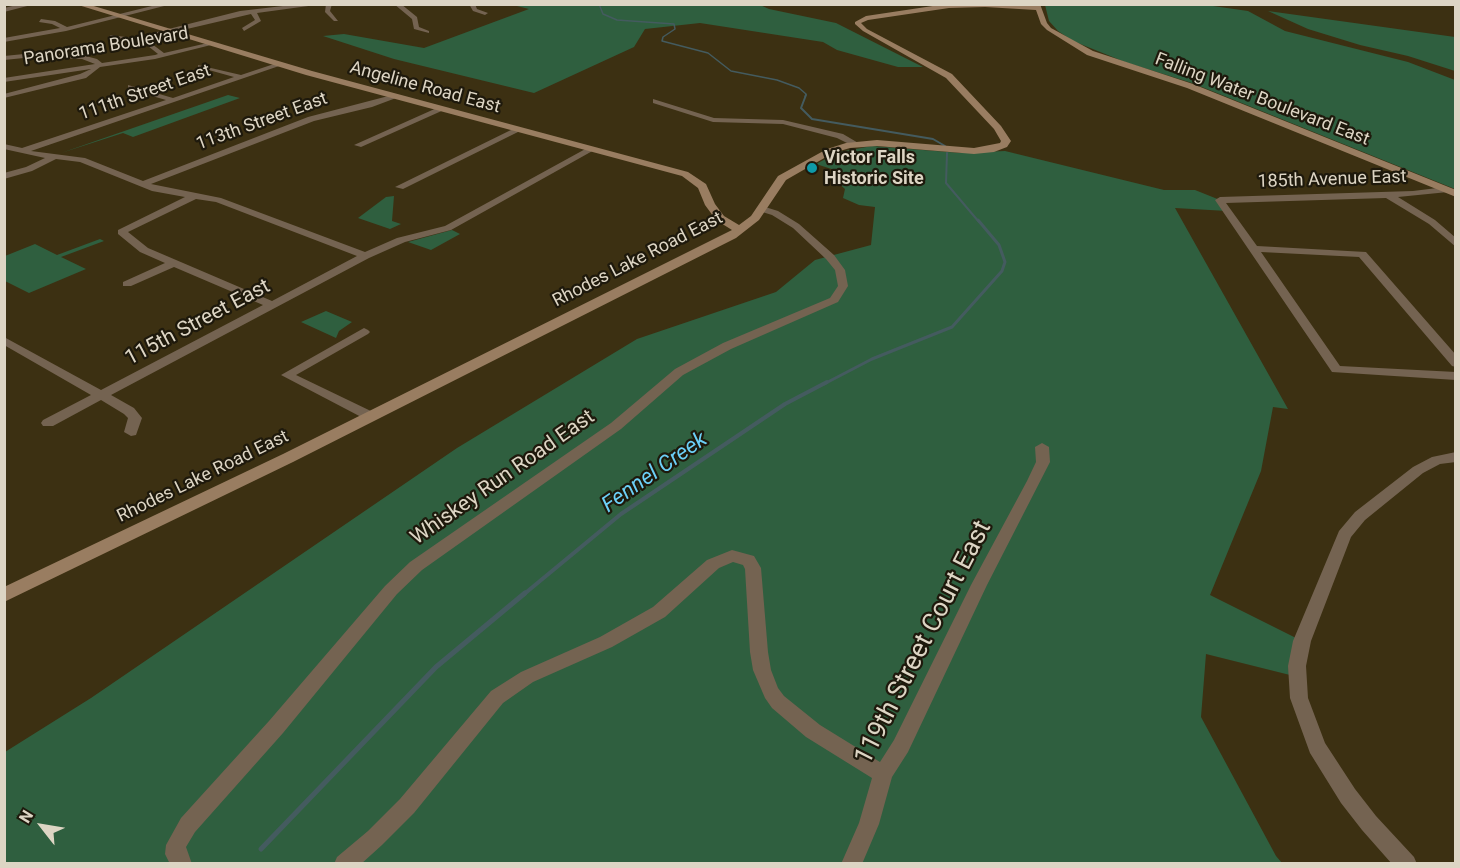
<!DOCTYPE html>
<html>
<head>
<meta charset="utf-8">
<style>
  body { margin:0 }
  #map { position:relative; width:1460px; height:868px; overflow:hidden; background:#3c3012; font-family:Roboto,sans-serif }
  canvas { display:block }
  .frame { position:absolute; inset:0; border:6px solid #ddd5c4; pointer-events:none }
  .north { position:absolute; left:12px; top:796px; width:60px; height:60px; -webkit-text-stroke:4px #1e190c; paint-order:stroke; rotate:301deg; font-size:16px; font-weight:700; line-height:24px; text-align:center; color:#ddd5c4 }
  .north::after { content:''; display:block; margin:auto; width:21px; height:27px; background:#ddd5c4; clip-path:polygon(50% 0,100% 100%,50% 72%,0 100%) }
</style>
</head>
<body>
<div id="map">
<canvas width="1460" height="868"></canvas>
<div class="frame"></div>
<div class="north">N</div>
</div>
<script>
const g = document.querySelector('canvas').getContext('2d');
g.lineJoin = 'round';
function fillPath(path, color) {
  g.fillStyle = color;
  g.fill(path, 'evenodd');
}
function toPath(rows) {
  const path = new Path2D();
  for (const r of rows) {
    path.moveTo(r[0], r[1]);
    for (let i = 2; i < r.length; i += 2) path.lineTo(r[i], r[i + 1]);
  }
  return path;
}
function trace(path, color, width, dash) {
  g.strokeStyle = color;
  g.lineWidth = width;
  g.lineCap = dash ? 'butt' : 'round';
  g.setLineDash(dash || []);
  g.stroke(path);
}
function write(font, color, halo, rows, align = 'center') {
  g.font = font + ' Roboto,sans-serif';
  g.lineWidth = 4.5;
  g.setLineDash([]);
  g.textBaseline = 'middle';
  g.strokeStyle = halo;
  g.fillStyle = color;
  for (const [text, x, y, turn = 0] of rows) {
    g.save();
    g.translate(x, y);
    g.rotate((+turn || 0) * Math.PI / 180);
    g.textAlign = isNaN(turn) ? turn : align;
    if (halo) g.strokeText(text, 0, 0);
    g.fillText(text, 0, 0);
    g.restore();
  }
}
const green = toPath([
  [1199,4,1248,11,1285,31,1408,62,1455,80,1455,189,1192,83,1125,62,1073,41,1058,31,1049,21,1045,5],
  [513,5,760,5,769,9,836,23,923,67,898,67,837,50,823,42,700,23,645,29,634,47,534,93,394,59,323,36,344,34,424,48,529,9],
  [1268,11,1455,37,1455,71,1408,56,1360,45,1308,29],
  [228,95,240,98,133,137,123,133,61,153],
  [872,146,961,153,1005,151,1164,190,1195,190,1220,200,1227,211,1175,208,1288,409,1273,407,1261,471,1210,595,1302,641,1298,677,1206,654,1201,717,1276,856,1282,863,5,863,5,752,91,698,457,448,637,339,776,292,815,260,871,245,875,207,859,205,843,198,845,189,835,180,844,173,816,164,839,152],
  [394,196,392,221,401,224,390,229,358,218,386,197],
  [452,230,460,234,431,250,408,242],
  [100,239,104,241,61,257,86,269,29,293,5,281,5,256,35,244,57,255],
  [326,311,352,322,339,331,336,338,301,322]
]);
const streamFar4 = toPath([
  [599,4,603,14,617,20,674,24,675,29,663,37,662,41,708,53,731,71,777,80,799,88,806,94,805,97]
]);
const streamFar3 = toPath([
  [806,95,801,108,812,119,933,139,945,146],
  [947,153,946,183,979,222]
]);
const streamFar2 = toPath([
  [824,384,872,359,952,327,1002,271,1005,262,999,245,978,220]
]);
const streamFar1 = toPath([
  [523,595,621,514,785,404,827,382]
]);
const stream = toPath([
  [261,849,436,667,525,593]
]);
const street = toPath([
  [21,4,35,4,4,12,4,8,21,4],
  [160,4,172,4,66,31,4,42,4,38,60,28,52,24,39,22,41,19,55,21,67,27,160,4],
  [300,4,323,4,257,13,261,21,244,31,242,28,255,20,251,14,140,40,152,44,164,53,212,42,215,44,155,59,100,67,86,78,4,98,4,94,80,74,91,69,4,82,4,78,95,64,82,59,34,57,4,60,4,56,34,53,82,55,97,59,102,63,155,55,158,54,148,46,108,37,111,35,133,38,240,11,300,4],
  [326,4,332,4,330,11,338,21,334,21,325,12,326,4],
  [394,4,401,4,417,17,419,27,429,31,429,33,414,29,412,19,394,4],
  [469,4,475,4,477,9,488,13,485,15,473,11,469,4],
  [280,62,282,65,31,151,85,158,143,181,308,117,396,94,396,98,372,107,314,121,151,184,221,198,365,252,397,238,445,226,589,147,596,149,451,230,405,242,369,258,111,395,134,408,142,418,136,435,131,436,124,432,128,418,124,414,101,400,53,426,43,426,41,423,43,420,91,395,4,345,4,337,101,390,263,305,174,267,131,286,123,286,123,282,165,263,140,252,118,234,118,230,185,197,152,191,80,162,56,159,32,171,4,179,4,173,26,167,45,158,4,149,4,144,22,148,166,100,128,89,128,85,173,98,234,77,198,67,198,65,241,75,280,62],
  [196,199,216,202,357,256,272,301,148,248,128,232,196,199],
  [653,99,714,118,783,120,843,134,860,144,853,146,837,138,783,124,713,122,653,103,653,99],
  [439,107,446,109,361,147,354,145,439,107],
  [515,128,522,130,403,189,395,187,515,128],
  [1445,187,1448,188,1448,192,1398,197,1435,220,1456,238,1456,247,1429,224,1386,198,1226,203,1257,246,1366,252,1456,355,1456,367,1452,366,1359,257,1261,252,1340,366,1456,372,1456,380,1332,372,1215,200,1220,197,1413,191,1445,187],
  [762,206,778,211,799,224,834,255,845,270,848,286,838,302,731,349,683,375,621,429,422,570,397,594,283,733,195,832,186,847,192,864,170,864,165,854,166,845,181,818,269,721,385,586,410,562,611,423,675,369,723,343,830,298,838,286,835,270,826,259,793,228,772,215,759,211,759,207,762,206],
  [364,328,368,330,370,332,368,334,296,375,375,413,377,416,375,419,365,419,281,375,364,328],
  [1042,443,1049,447,1050,462,987,585,908,752,892,777,879,824,862,864,841,864,859,823,872,778,806,737,772,708,765,698,753,670,750,652,745,569,743,565,733,562,719,568,665,617,612,647,533,682,503,703,414,813,382,845,361,864,334,864,337,857,368,831,400,799,491,691,521,672,600,637,653,607,707,560,732,550,754,556,761,568,768,652,771,670,778,688,784,696,820,725,880,762,894,740,971,585,1027,481,1036,462,1035,447,1042,443],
  [1456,452,1456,462,1440,464,1423,473,1365,520,1351,537,1311,641,1306,666,1308,698,1325,743,1355,789,1376,816,1414,857,1417,864,1392,864,1362,830,1341,803,1310,753,1290,698,1288,666,1293,641,1339,531,1355,512,1413,467,1432,457,1456,452]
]);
const secondary = toPath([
  [75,4,87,4,312,71,688,172,706,184,715,204,724,216,739,225,751,216,778,176,827,149,846,143,877,140,974,148,1000,143,1001,141,994,129,946,78,863,31,855,24,855,22,866,16,946,4,1040,4,1047,23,1051,28,1093,51,1193,84,1456,190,1456,197,1187,88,1087,55,1047,30,1041,24,1036,10,985,7,949,8,868,20,861,23,867,29,952,74,1001,126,1011,141,1007,147,994,152,974,154,877,146,850,148,833,153,786,180,759,220,736,238,293,462,4,602,4,587,283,454,732,230,716,220,705,205,698,188,682,176,306,75,75,4]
]);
const markers = [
  [812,168,6,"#0f9aa8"]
];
const farStreetnames = [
  ["Panorama Boulevard",106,47,-9],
  ["Angeline Road East",425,88,15],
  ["111th Street East",145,93,-19],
  ["Falling Water Boulevard East",1262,100,21],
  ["113th Street East",262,122,-20],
  ["185th Avenue East",1332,180,-2],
  ["Rhodes Lake Road East",638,260,-27],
  ["Rhodes Lake Road East",203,477,-26]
];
const farPoinames = [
  ["Victor Falls",824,158],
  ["Historic Site",824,179]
];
const streetNames = [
  ["115th Street East",198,323,-28],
  ["Whiskey Run Road East",503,478,-35]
];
const waterNames = [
  ["Fennel Creek",655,473,-35]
];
const nearStreetnames = [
  ["119th Street Court East",924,643,-63]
];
fillPath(green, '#2f5f3f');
trace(streamFar4, '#445b5f', 1.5);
trace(streamFar3, '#445b5f', 2);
trace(streamFar2, '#445b5f', 3);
trace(streamFar1, '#445b5f', 4);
trace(stream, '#445b5f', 5);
fillPath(street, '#746351');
fillPath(secondary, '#997d61');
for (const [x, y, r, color] of markers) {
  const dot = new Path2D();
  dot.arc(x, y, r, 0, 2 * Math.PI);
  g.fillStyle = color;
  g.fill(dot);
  trace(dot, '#1e190c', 2);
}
write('18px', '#ddd5c4', '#1e190c', farStreetnames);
write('bold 18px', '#ddd5c4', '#1e190c', farPoinames, 'left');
write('21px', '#ddd5c4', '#1e190c', streetNames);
write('italic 22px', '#6cd0f7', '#1e190c', waterNames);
write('26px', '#ddd5c4', '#1e190c', nearStreetnames);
</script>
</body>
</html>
